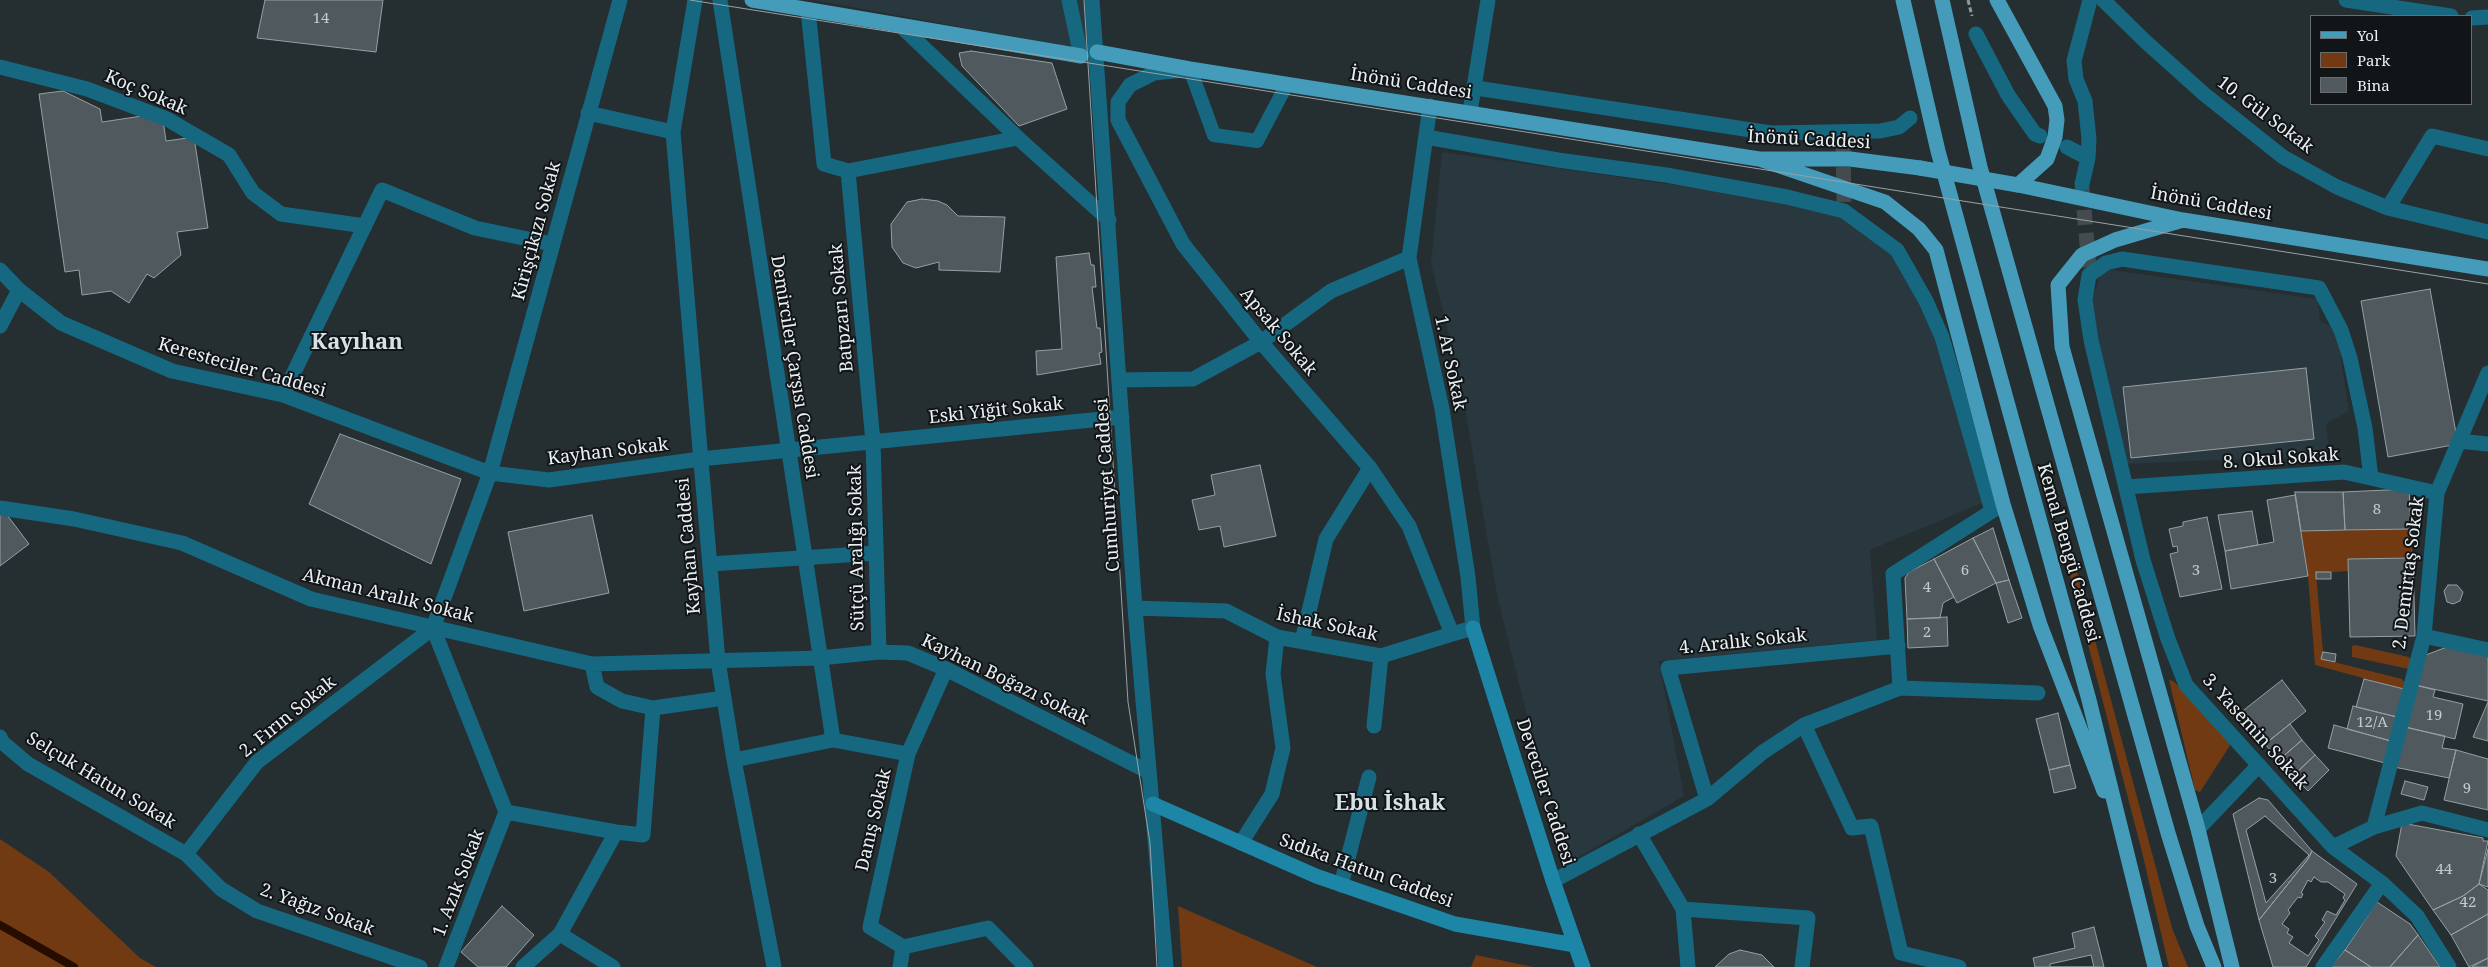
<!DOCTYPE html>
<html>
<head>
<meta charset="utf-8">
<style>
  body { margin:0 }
  #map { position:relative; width:2488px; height:967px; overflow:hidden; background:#252e31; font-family:"Noto Serif",serif }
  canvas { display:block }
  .legend { position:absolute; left:2310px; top:15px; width:162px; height:90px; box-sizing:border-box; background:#111517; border:1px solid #686d6f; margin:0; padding:6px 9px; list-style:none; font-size:15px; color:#eaf0f2 }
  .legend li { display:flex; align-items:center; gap:10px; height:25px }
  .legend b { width:25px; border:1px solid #686d6f }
</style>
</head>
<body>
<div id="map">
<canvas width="2488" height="967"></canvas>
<ul class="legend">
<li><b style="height:6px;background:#449cba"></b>Yol</li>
<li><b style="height:14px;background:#713a12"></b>Park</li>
<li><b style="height:14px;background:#50595d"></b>Bina</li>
</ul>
</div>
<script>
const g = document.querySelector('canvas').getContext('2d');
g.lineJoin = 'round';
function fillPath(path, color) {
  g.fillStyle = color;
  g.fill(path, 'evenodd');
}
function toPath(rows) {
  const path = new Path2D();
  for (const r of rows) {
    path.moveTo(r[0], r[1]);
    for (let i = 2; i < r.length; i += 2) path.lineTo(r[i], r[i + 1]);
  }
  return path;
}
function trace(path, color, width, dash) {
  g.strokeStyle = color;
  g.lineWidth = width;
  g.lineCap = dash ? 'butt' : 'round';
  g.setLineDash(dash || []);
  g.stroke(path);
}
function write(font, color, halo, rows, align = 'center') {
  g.font = font + ' "Noto Serif",serif';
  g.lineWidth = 4;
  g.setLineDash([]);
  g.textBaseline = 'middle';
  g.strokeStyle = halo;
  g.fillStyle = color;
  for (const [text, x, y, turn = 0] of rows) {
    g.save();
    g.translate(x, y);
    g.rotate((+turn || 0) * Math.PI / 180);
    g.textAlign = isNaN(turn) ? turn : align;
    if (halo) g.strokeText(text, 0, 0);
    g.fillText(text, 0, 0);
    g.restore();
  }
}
const built = toPath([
  [814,0,1092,0,1097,52],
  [1442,152,1781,200,1843,217,1892,246,1939,338,1984,502,1870,550,1877,640,1659,661,1684,796,1572,861,1525,708,1498,600,1459,374,1431,264],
  [2105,269,2318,299,2320,322,2336,327,2349,411,2326,424,2330,458,2263,458,2127,464,2096,348,2091,301,2102,272]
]);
const green = toPath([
  [2411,529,2413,558,2349,559,2349,571,2316,573,2323,652,2322,659,2402,679,2405,683,2404,689,2315,665,2308,576,2301,531],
  [2072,554,2172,928,2188,967,2169,967,2141,848,2065,556],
  [2355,645,2409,657,2411,659,2409,669,2352,657,2352,646],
  [2169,680,2173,681,2186,693,2231,744,2200,792,2195,790],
  [0,839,49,872,140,958,156,967,0,967],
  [1178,906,1317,967,1182,967],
  [1476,955,1533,967,1471,967]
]);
const stream = toPath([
  [0,925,74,967]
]);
const building = toPath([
  [265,0,383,0,376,52,257,38,265,0],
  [971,51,1052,63,1067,109,1019,126,962,66,959,53,971,51],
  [63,91,100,109,102,122,162,113,166,141,194,137,208,228,177,232,181,255,154,278,147,274,129,303,111,291,82,295,79,270,65,272,39,94,63,91],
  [922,199,938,201,947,205,958,216,1005,217,1000,272,939,270,939,262,916,268,903,263,892,247,891,224,907,202,922,199],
  [1089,253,1091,265,1094,265,1096,287,1092,287,1097,328,1100,328,1102,352,1099,353,1101,364,1037,375,1036,351,1062,349,1056,257,1089,253],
  [2430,289,2458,444,2388,457,2361,301,2430,289],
  [2306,368,2314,439,2131,458,2123,387,2306,368],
  [340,434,461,479,431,564,309,504,340,434],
  [1260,465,1276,536,1224,547,1220,526,1199,530,1192,500,1215,495,1211,475,1260,465],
  [2409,489,2411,529,2345,530,2343,492,2409,489],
  [2295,492,2343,492,2345,530,2301,531,2295,492],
  [2295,495,2308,576,2231,589,2225,551,2274,542,2267,500,2295,495],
  [4,511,29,544,0,566,0,514,4,511],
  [2252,511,2258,545,2225,551,2218,515,2252,511],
  [592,515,609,593,524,611,508,532,592,515],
  [2207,517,2222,589,2180,597,2170,554,2178,552,2177,546,2173,547,2169,529,2183,526,2183,522,2207,517],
  [1993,528,2009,580,1996,583,1973,538,1993,528],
  [1973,538,1996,583,1957,603,1934,559,1973,538],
  [2413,558,2415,636,2350,637,2348,559,2413,558],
  [1934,559,1954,597,1943,603,1940,618,1907,619,1905,578,1909,572,1934,559],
  [2316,572,2331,572,2331,579,2316,579,2316,572],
  [2009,580,2022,618,2008,623,1996,583,2009,580],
  [2448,585,2457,585,2463,592,2460,601,2453,604,2447,602,2444,591,2448,585],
  [1947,617,1948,646,1908,648,1907,619,1947,617],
  [2447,647,2488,656,2488,701,2415,685,2423,656,2447,647],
  [2323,652,2336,654,2335,662,2321,659,2323,652],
  [2364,679,2404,689,2397,717,2356,707,2364,679],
  [2282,680,2306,711,2265,744,2240,713,2282,680],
  [2415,685,2435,690,2433,697,2463,704,2455,739,2405,727,2415,685],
  [2488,702,2488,741,2473,737,2488,702],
  [2353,706,2397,717,2391,741,2347,729,2353,706],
  [2058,713,2070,765,2049,770,2036,719,2058,713],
  [2290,724,2302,740,2279,760,2265,744,2290,724],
  [2334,725,2391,741,2385,763,2328,748,2334,725],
  [2405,727,2445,736,2442,748,2456,750,2449,778,2394,767,2405,727],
  [2302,740,2315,755,2293,776,2279,760,2302,740],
  [2456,750,2488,759,2488,810,2444,800,2456,750],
  [2315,755,2329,770,2308,791,2293,776,2315,755],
  [2070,765,2076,788,2054,793,2049,770,2070,765],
  [2405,781,2428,787,2424,800,2401,794,2405,781],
  [2259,798,2268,800,2312,851,2308,859,2259,920,2233,814,2259,798],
  [2265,816,2309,855,2266,903,2246,830,2265,816],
  [2402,823,2483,838,2483,841,2488,841,2479,884,2463,896,2433,910,2396,856,2402,823],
  [2488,849,2488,887,2479,884,2488,849],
  [2312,851,2357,884,2306,967,2273,967,2259,920,2308,859,2312,851],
  [2314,877,2321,882,2328,882,2345,894,2343,898,2345,900,2336,915,2327,911,2322,920,2325,922,2315,936,2319,940,2308,956,2289,943,2293,937,2287,933,2289,929,2282,924,2290,913,2288,910,2298,897,2301,898,2303,894,2301,893,2308,880,2311,882,2314,877],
  [2479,884,2488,890,2488,914,2451,935,2433,910,2463,896,2479,884],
  [2377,902,2410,924,2418,935,2390,967,2371,967,2345,950,2377,902],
  [502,906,534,935,506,967,478,967,461,952,502,906],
  [2488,914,2488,958,2469,967,2451,935,2488,914],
  [2094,927,2104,967,2035,967,2033,958,2075,948,2072,933,2094,927],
  [2418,935,2440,967,2390,967,2418,935],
  [1740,950,1762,955,1774,967,1715,967,1729,954,1740,950],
  [2345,950,2371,967,2331,967,2345,950],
  [2091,955,2094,967,2050,967,2050,964,2091,955],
  [2488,958,2488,967,2472,967,2488,958]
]);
const streetTunnel = toPath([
  [1843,144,1844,202],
  [2082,187,2089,267]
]);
const path = toPath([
  [1968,0,1972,16]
]);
const lane = toPath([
  [1190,69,1214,135,1257,141,1287,84]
]);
const street = toPath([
  [695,0,673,132,718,661,734,760,774,967],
  [720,0,833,740],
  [1069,0,1081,56],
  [1092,0,1135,608,1166,967],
  [2103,0,2146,42,2204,94,2283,157,2337,187,2388,208,2488,232],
  [2346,0,2451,16],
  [808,10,824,164,848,171,1018,138],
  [2472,18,2488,17],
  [901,26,1018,138,1109,220],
  [1976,34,2008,95,2035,134,2040,136],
  [0,67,87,89,167,119,229,155,253,193,281,214,365,226],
  [1184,70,1154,73,1130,85,1118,102,1118,120,1183,244,1261,342,1370,468,1409,526,1452,634,1473,628,1468,577,1442,409,1409,258,1430,106],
  [1476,88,1771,133,1880,131,1899,127,1910,118],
  [1470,112,1488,0],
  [588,113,673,132],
  [1426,137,1558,160,1666,175,1787,197,1844,211,1897,250,1926,301,1942,337,1992,511],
  [2067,147,2088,158],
  [848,171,873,442,879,652],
  [2082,184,2088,158,2089,139,2085,101,2076,79,2074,61,2090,0],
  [2388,208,2432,136,2488,149],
  [0,270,19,290,61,323,172,371,283,395,490,473,549,480,700,459,1122,417],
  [0,326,19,290],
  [1119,380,1193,379,1261,342,1331,291,1409,258],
  [283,395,382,190,475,228,552,244],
  [2459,441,2488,444],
  [2371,478,2365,428,2350,358,2341,330,2319,288,2122,259,2106,263,2089,275,2085,300,2091,340,2143,560,2168,639,2186,685,2333,847,2382,883,2417,916,2449,967],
  [2126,487,2344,472,2437,493],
  [0,508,74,519,182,543,311,599,592,664,820,658,879,652,908,653,946,669,1149,772],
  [710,564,876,553],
  [1135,608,1226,611,1277,637,1381,656,1452,634],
  [433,628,490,473,620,0],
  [433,628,506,812],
  [2424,636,2488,650],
  [1302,641,1326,539,1370,468],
  [592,664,597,687,622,701,653,708,724,698],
  [1900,688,1893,574,2000,506],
  [1804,725,1852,828,1871,826,1901,953,1959,967],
  [1374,726,1381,656],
  [0,737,2,742,28,764,186,854,221,889,257,911,420,967],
  [734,760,833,740,908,754],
  [1707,799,1668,668,1898,646],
  [506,812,616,832,643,835,653,708],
  [2374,827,2422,813,2488,830],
  [2198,829,2259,765],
  [1639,834,1683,909,1688,967],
  [1241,843,1272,794,1283,748,1273,674,1277,637],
  [2333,847,2374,827,2424,636,2437,493,2488,373],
  [186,854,257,762,433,628],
  [1553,881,1707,799,1763,752,1804,725,1900,688,2038,693],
  [1341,885,1369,777],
  [1683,909,1808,918,1802,967],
  [560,934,613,967],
  [903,947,988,928,1026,967],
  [446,967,506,812],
  [523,967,560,934,616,832],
  [900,967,903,947,870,927,908,754,946,669],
  [2323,967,2382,883]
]);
const secondary = toPath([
  [1473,628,1553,881,1583,967],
  [1153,804,1316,876,1455,924,1575,945]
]);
const primary = toPath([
  [752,0,1081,56],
  [1903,0,1938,151,2089,700,2155,967],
  [1942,0,1980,167,2168,833,2197,926,2214,967],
  [1997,0,2055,106,2057,120,2055,137,2047,159,2018,185],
  [1097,52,1190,69,1759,159,1850,159,1920,168],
  [1759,159,1885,202,1919,229,1936,250,2003,504,2040,625,2104,791],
  [2018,185,2183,220,2488,269],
  [2183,220,2115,240,2082,255,2058,285,2062,347,2198,829,2232,967]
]);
const tram = toPath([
  [690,0,2488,284],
  [1084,0,1128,702,1150,843,1157,967]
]);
const primaryBridge = toPath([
  [1920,168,2018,185]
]);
const numberNames = [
  ["14",321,19],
  ["8",2377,510],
  ["6",1965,571],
  ["3",2196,571],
  ["4",1927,588],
  ["2",1927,633],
  ["19",2434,716],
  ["12/A",2372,723],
  ["9",2467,789],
  ["44",2444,870],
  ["3",2273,879],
  ["42",2468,903]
];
const streetNames = [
  ["İnönü Caddesi",1411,84,9],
  ["Koç Sokak",146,93,23],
  ["10. Gül Sokak",2265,115,37],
  ["İnönü Caddesi",1809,140,3],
  ["İnönü Caddesi",2211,204,10],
  ["Kirişçikızı Sokak",537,231,-75],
  ["Batpzarı Sokak",842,308,-95],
  ["Apsak Sokak",1278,332,50],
  ["1. Ar Sokak",1450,363,78],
  ["Demirciler Çarşısı Caddesi",794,367,81],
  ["Keresteciler Caddesi",242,368,16],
  ["Eski Yiğit Sokak",996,411,-6],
  ["Kayhan Sokak",608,452,-7],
  ["8. Okul Sokak",2281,459,-4],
  ["Cumhuriyet Caddesi",1108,485,-94],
  ["Kayhan Caddesi",689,546,-95],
  ["Sütçü Aralığı Sokak",857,548,-91],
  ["Kemal Bengü Caddesi",2068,553,74],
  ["2. Demirtaş Sokak",2409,573,-83],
  ["Akman Aralık Sokak",388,596,14],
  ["İshak Sokak",1327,625,12],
  ["4. Aralık Sokak",1743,642,-6],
  ["Kayhan Boğazı Sokak",1005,680,26],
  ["2. Fırın Sokak",288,717,-39],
  ["3. Yasemin Sokak",2255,732,48],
  ["Selçuk Hatun Sokak",101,781,31],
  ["Deveciler Caddesi",1545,792,72],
  ["Danış Sokak",874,820,-77],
  ["Sıdıka Hatun Caddesi",1366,871,20],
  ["1. Azık Sokak",459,883,-69],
  ["2. Yağız Sokak",317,910,20]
];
const districtNames = [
  ["Kayıhan",357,343],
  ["Ebu İshak",1390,804]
];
fillPath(built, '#28383e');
fillPath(green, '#713a12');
trace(stream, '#260d00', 8);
fillPath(building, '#50595d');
trace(building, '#95a0a5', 1);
trace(streetTunnel, '#434b4e', 15, [15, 8]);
trace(path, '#91989a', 3, [5, 2.5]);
trace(lane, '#166881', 14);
trace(street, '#166881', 15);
trace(secondary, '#1d86a6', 15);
trace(primary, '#449cba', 15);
trace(tram, '#9aa1a4', 1);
trace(primaryBridge, '#449cba', 15);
write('15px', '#c4cacd', null, numberNames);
write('18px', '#eaf0f2', '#111517', streetNames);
write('bold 22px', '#d7e2e7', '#111517', districtNames);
</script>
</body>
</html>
